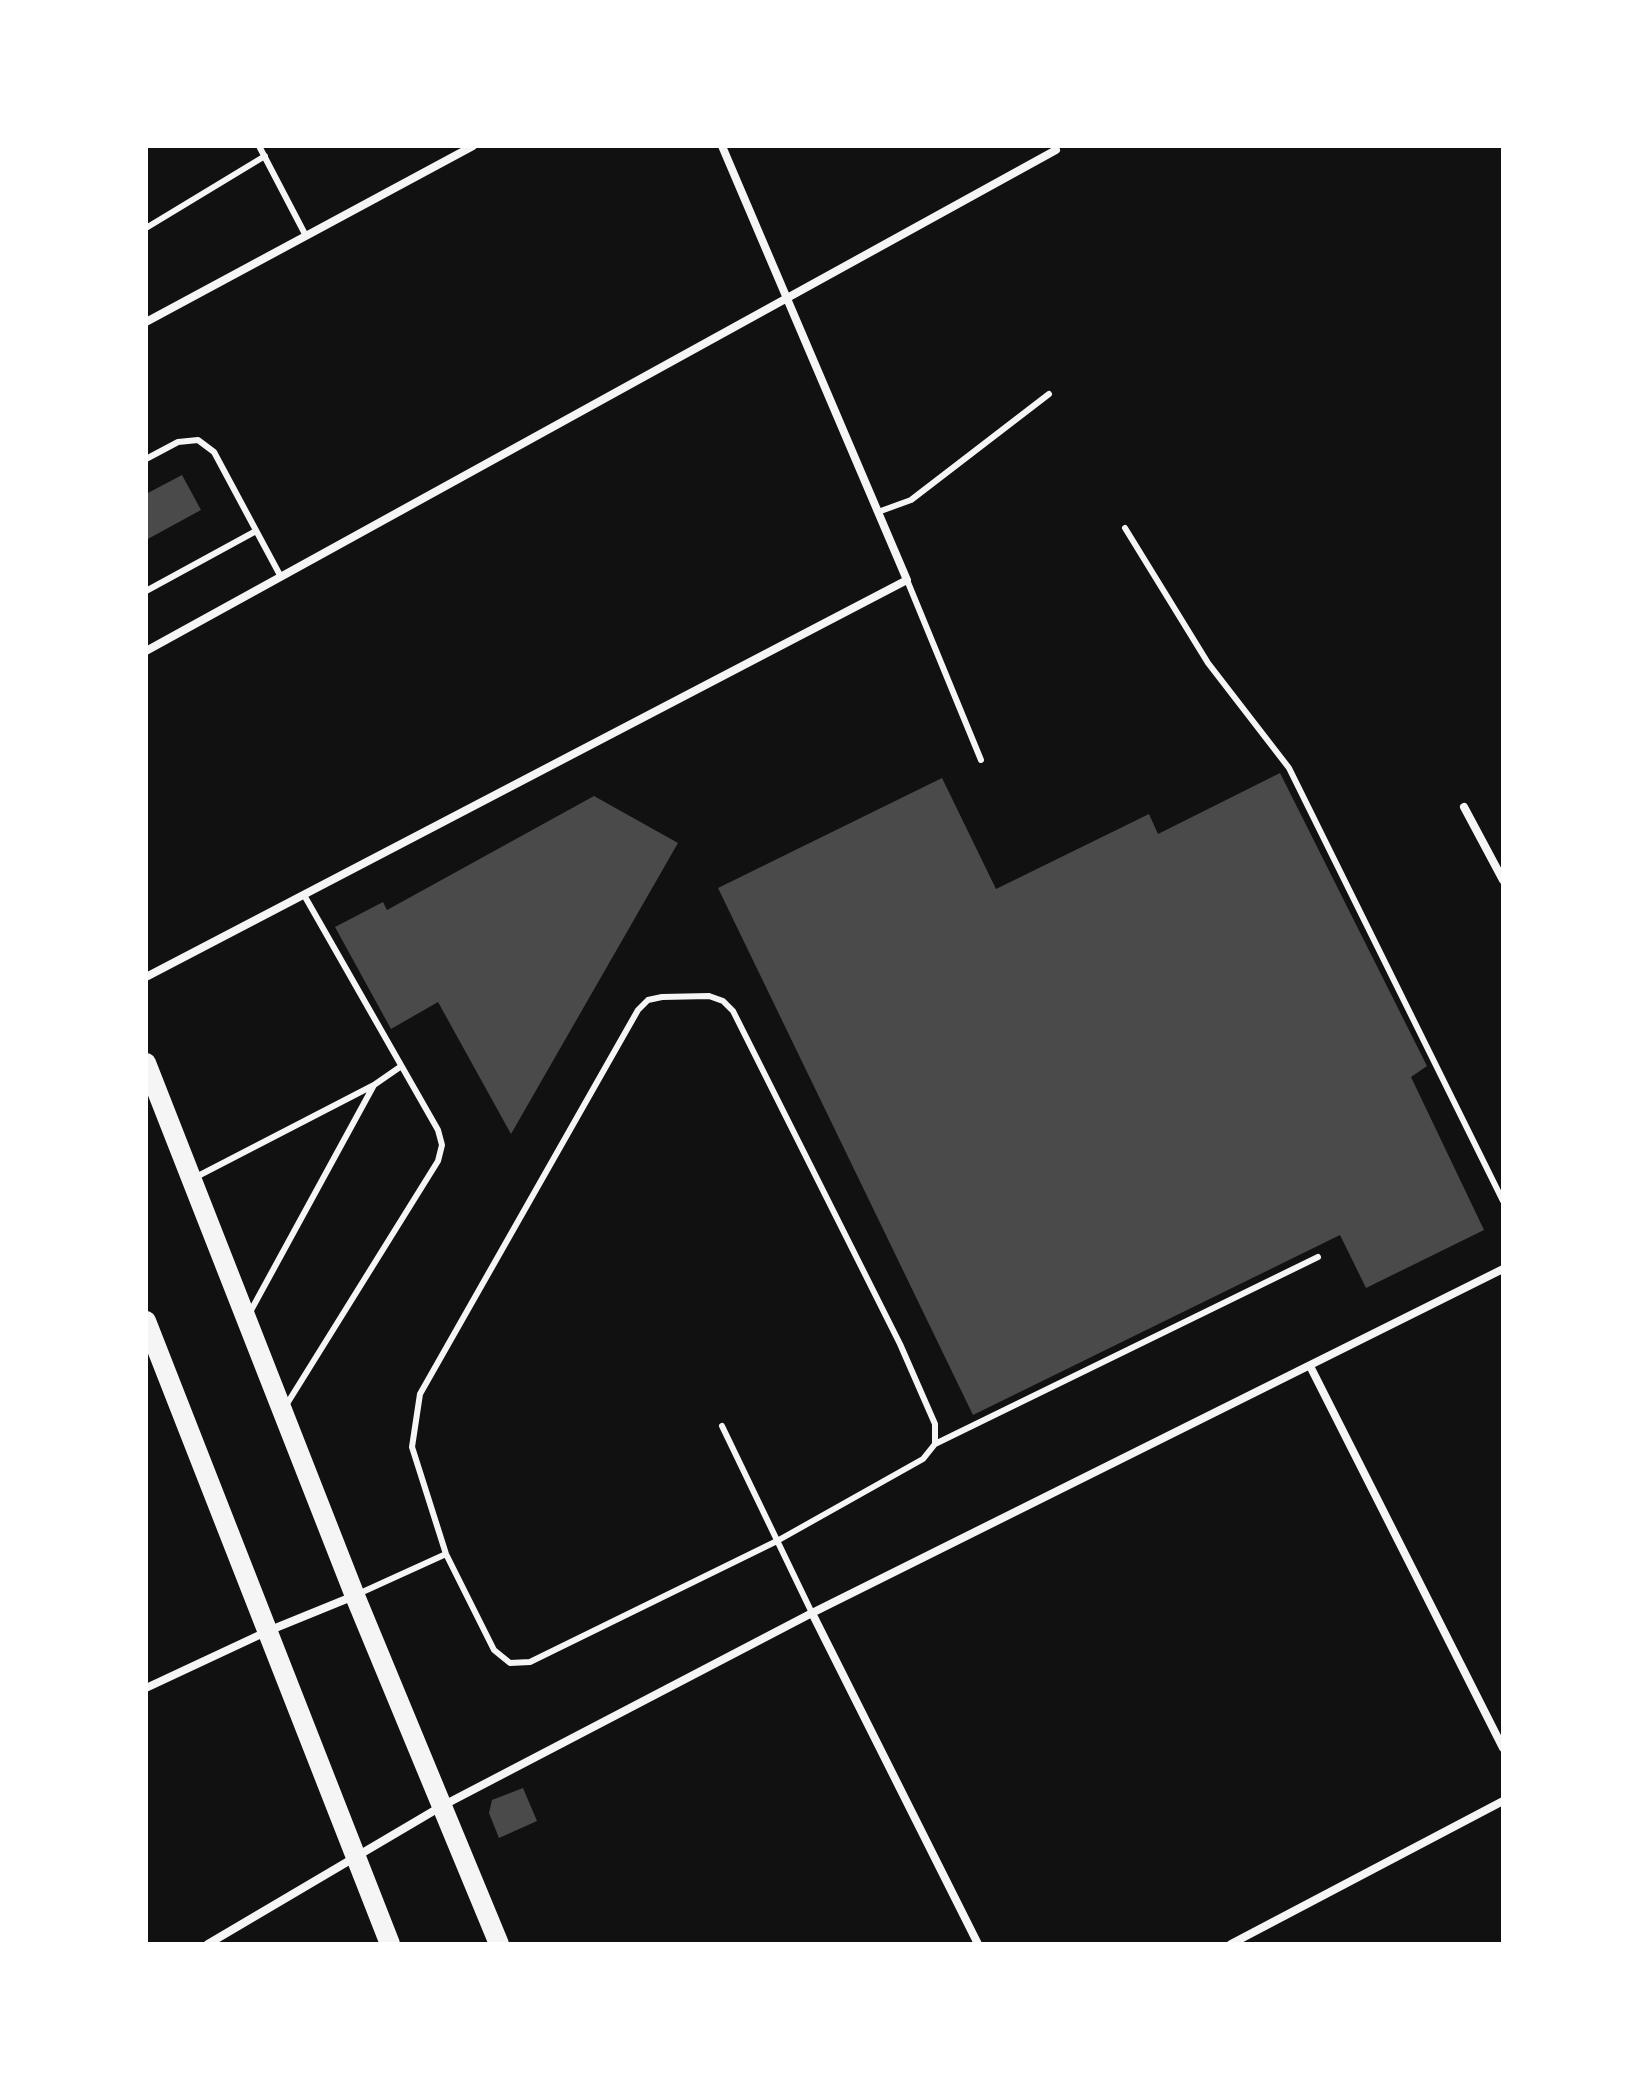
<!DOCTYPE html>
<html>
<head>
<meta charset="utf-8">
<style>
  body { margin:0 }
  #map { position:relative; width:1649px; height:2090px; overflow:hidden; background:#111; font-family:Montserrat,sans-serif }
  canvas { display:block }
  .frame { position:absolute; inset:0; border:148px solid #fff; pointer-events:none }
</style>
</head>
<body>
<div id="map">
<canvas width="1649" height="2090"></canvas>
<div class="frame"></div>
</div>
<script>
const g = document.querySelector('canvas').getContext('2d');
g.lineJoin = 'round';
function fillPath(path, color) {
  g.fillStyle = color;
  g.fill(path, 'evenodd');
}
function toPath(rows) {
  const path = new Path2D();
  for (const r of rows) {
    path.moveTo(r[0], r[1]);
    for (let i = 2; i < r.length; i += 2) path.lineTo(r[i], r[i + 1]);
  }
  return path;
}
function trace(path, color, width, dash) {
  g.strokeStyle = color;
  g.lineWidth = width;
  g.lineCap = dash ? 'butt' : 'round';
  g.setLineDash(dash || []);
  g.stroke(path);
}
const building = toPath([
  [182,475,201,510,146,540,146,494],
  [1280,773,1427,1066,1411,1077,1484,1230,1366,1288,1340,1235,973,1415,718,888,942,778,996,889,1149,814,1158,834],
  [594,796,678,843,511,1134,438,1002,391,1029,335,927,383,902,387,910],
  [523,1788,537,1821,499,1838,489,1813,492,1800]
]);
const service = toPath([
  [259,146,306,236],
  [146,228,265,156],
  [146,459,178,442,198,440,214,452,281,577],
  [878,512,911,500,1049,394],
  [1125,528,1208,663,1289,768,1503,1201],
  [907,580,981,760],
  [146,591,256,531],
  [709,996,723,1001,733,1011,900,1344,935,1424,935,1444,923,1459,777,1541,530,1662,510,1663,494,1650,446,1554,412,1447,420,1394,638,1010,648,1000,662,997,709,996],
  [196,1177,374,1085,400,1067],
  [249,1314,374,1085],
  [285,1407,438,1161,442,1145,438,1130,304,895],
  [722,1426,812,1613],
  [935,1444,1318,1257],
  [358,1594,446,1554]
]);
const minor = toPath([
  [146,322,473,146],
  [146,651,1056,150],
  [1464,807,1503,880],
  [146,977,907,580,722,146],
  [1310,1366,1503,1748],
  [812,1613,978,1944],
  [146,1688,268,1631,354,1596],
  [208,1944,442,1806,812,1613,1503,1269],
  [1231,1944,1503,1801]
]);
const primary = toPath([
  [146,1063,355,1596,499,1944],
  [146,1321,390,1944]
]);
fillPath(building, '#4a4a4a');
trace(service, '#f5f5f5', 6);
trace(minor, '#f5f5f5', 8);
trace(primary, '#f5f5f5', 20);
</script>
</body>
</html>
